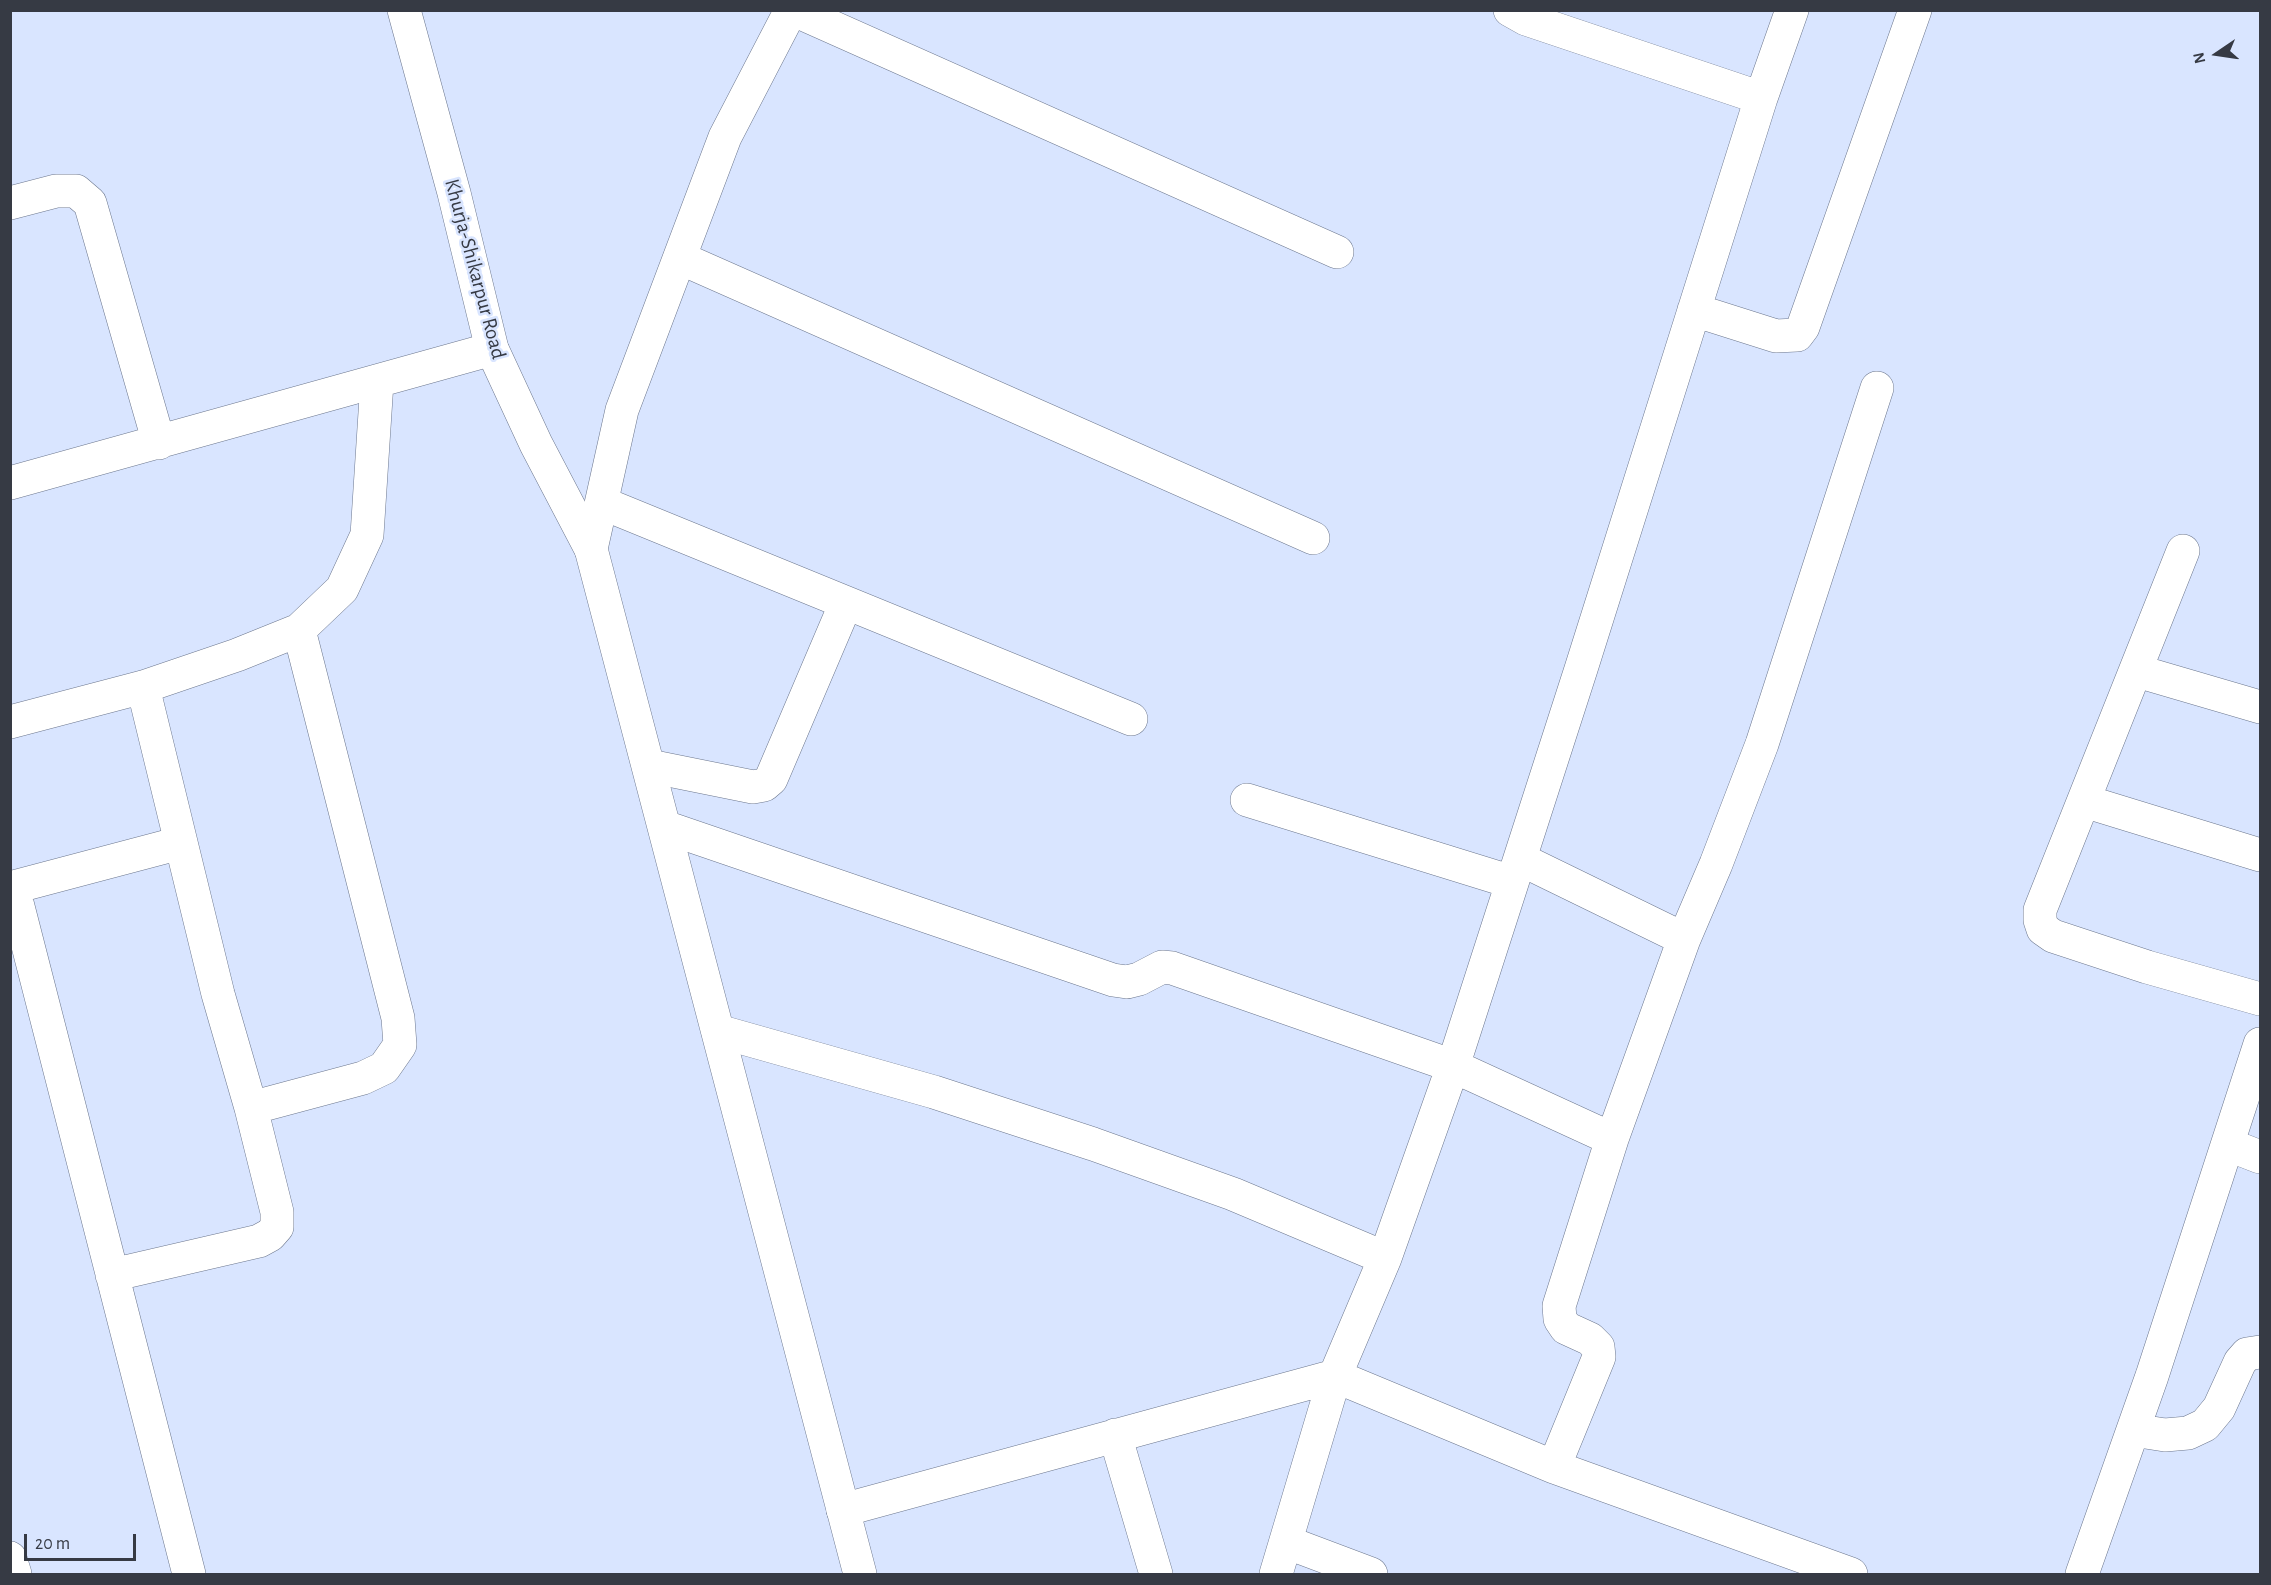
<!DOCTYPE html>
<html>
<head>
<meta charset="utf-8">
<style>
  body { margin:0 }
  #map { position:relative; width:2271px; height:1585px; overflow:hidden; background:#d9e5ff; font-family:"Alegreya Sans",sans-serif }
  canvas { display:block }
  .frame { position:absolute; inset:0; border:12px solid #363a44; pointer-events:none }
  .north { position:absolute; left:2187px; top:24px; width:60px; height:60px; -webkit-text-stroke:4px #d9e5ff; paint-order:stroke; rotate:257deg; font-size:16px; font-weight:700; line-height:24px; text-align:center; color:#363a44 }
  .north::after { content:''; display:block; margin:auto; width:21px; height:27px; background:#363a44; clip-path:polygon(50% 0,100% 100%,50% 72%,0 100%) }
  .scale { position:absolute; left:24px; top:1534px; width:112px; height:27px; box-sizing:border-box; border:3px solid #363a44; border-top:0; padding-left:8px; font-size:18px; line-height:21px; white-space:nowrap; color:#363a44; -webkit-text-stroke:4px #d9e5ff; paint-order:stroke }
</style>
</head>
<body>
<div id="map">
<canvas width="2271" height="1585"></canvas>
<div class="frame"></div>
<div class="north">N</div>
<div class="scale">20 m</div>
</div>
<script>
const g = document.querySelector('canvas').getContext('2d');
g.lineJoin = 'round';
function toPath(rows) {
  const path = new Path2D();
  for (const r of rows) {
    path.moveTo(r[0], r[1]);
    for (let i = 2; i < r.length; i += 2) path.lineTo(r[i], r[i + 1]);
  }
  return path;
}
function trace(path, color, width, dash) {
  g.strokeStyle = color;
  g.lineWidth = width;
  g.lineCap = dash ? 'butt' : 'round';
  g.setLineDash(dash || []);
  g.stroke(path);
}
function write(font, color, halo, rows, align = 'center') {
  g.font = font + ' "Alegreya Sans",sans-serif';
  g.lineWidth = 5;
  g.setLineDash([]);
  g.textBaseline = 'middle';
  g.strokeStyle = halo;
  g.fillStyle = color;
  for (const [text, x, y, turn = 0] of rows) {
    g.save();
    g.translate(x, y);
    g.rotate((+turn || 0) * Math.PI / 180);
    g.textAlign = isNaN(turn) ? turn : align;
    if (halo) g.strokeText(text, 0, 0);
    g.fillText(text, 0, 0);
    g.restore();
  }
}
const minor = toPath([
  [794,10,1337,252],
  [1510,10,1526,19,1761,98],
  [10,203,56,191,76,191,90,203,159,443],
  [680,258,1313,538],
  [1694,310,1776,336,1797,335,1803,327,1915,10],
  [10,483,492,349],
  [602,503,1131,719],
  [2183,551,2040,910,2040,920,2043,929,2053,936,2147,967,2260,999],
  [2137,671,2260,707],
  [10,722,143,687,237,655,299,630,342,589,367,535,377,382],
  [649,766,753,787,764,785,771,779,846,603],
  [1247,800,1512,882],
  [2084,801,2260,855],
  [665,827,1113,980,1127,982,1139,979,1162,967,1172,968,1453,1066,1612,1139],
  [1520,859,1684,939,1612,1139,1559,1306,1560,1319,1566,1328,1590,1339,1598,1347,1599,1357,1554,1467],
  [13,887,189,1574],
  [10,888,180,843],
  [1684,939,1716,864,1762,744,1877,388],
  [718,1031,934,1092,1093,1144,1233,1194,1385,1258],
  [251,1108,363,1078,384,1068,400,1045,398,1018,299,630],
  [2229,1145,2260,1157],
  [112,1275,259,1241,270,1235,277,1227,277,1212,251,1108,218,994,143,687],
  [2133,1430,2165,1435,2188,1433,2205,1425,2219,1408,2240,1362,2247,1354,2260,1352],
  [1115,1435,1156,1574],
  [843,1510,1335,1376,1554,1467,1851,1574],
  [1286,1542,1371,1574],
  [10,1558,15,1574],
  [1276,1574,1335,1376,1385,1258,1453,1066,1581,669,1761,98,1792,10],
  [2082,1574,2152,1376,2260,1044]
]);
const tertiary = toPath([
  [404,10,454,193,492,349,536,444,591,549]
]);
const primary = toPath([
  [791,10,725,137,622,410,591,549,860,1574]
]);
const streetNames = [
  ["Khurja-Shikarpur Road",475,269,75]
];
trace(minor, '#6c778e', 34);
trace(tertiary, '#6c778e', 34);
trace(primary, '#6c778e', 34);
trace(minor, '#fff', 33);
trace(tertiary, '#fff', 33);
trace(primary, '#fff', 33);
write('21px', '#363a44', '#d9e5ff', streetNames);
</script>
</body>
</html>
